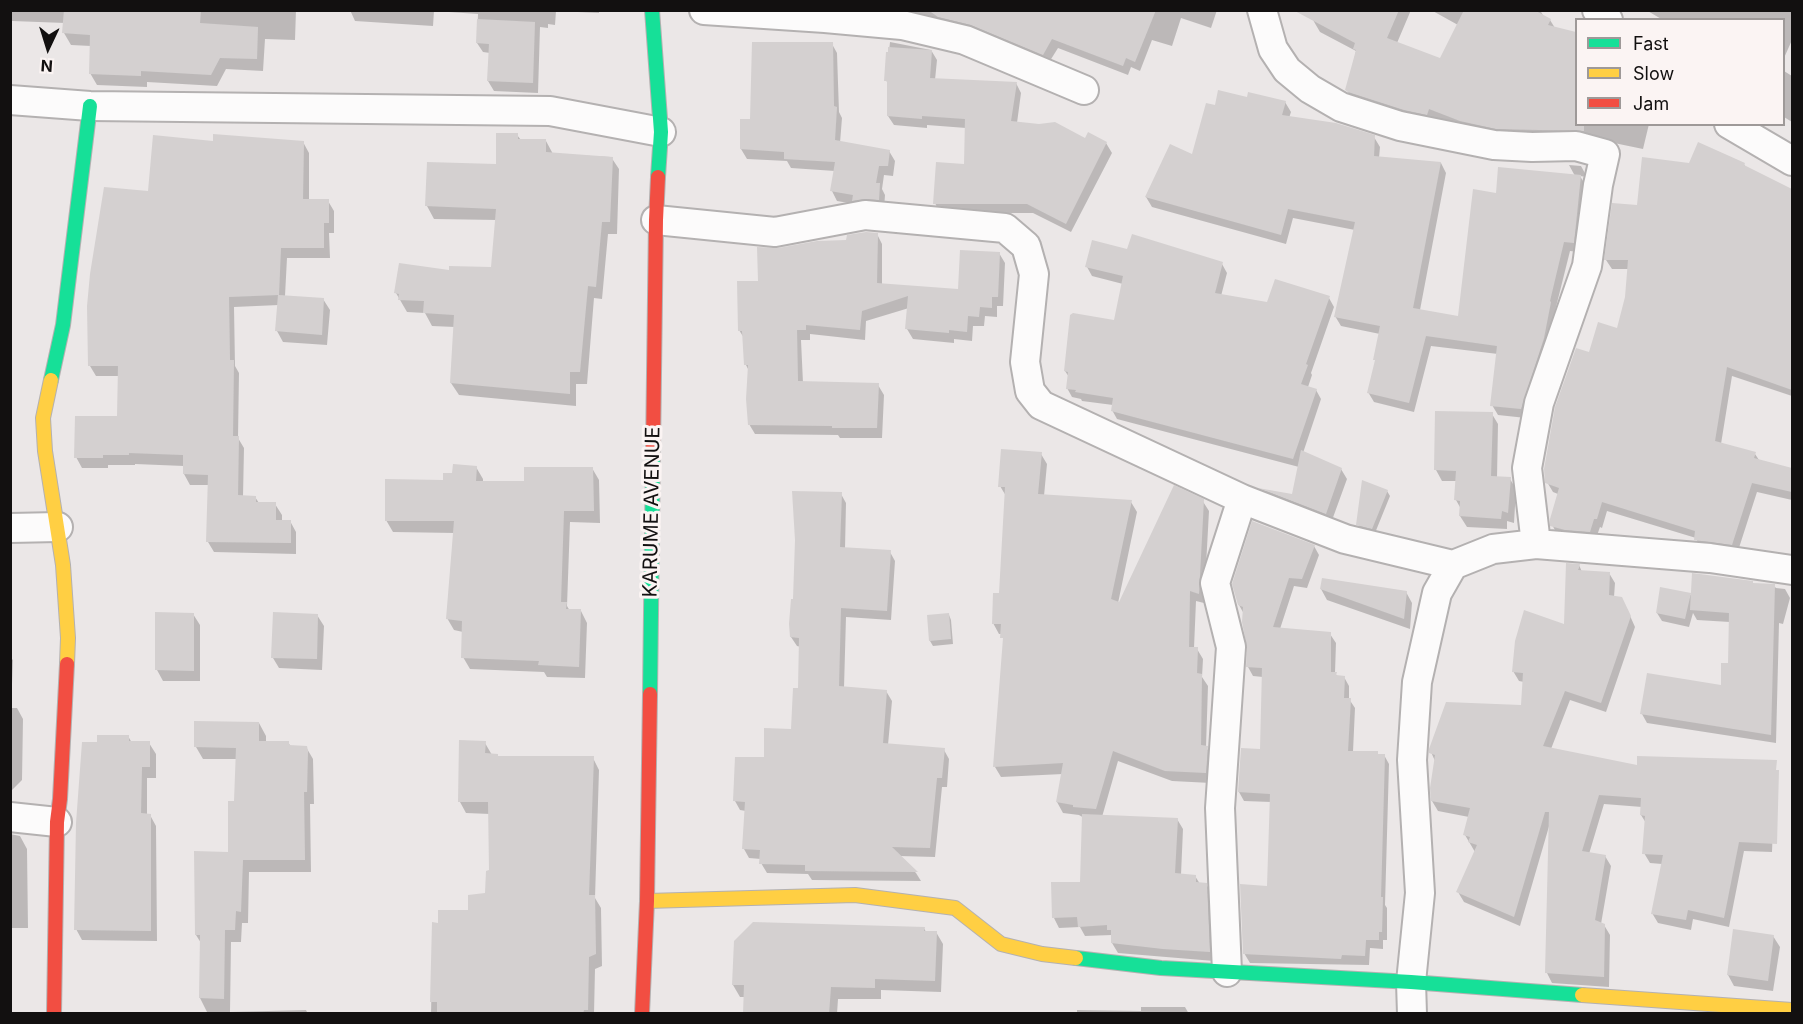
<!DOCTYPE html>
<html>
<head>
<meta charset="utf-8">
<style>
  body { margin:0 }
  #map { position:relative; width:1803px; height:1024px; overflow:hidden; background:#ebe7e7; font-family:Inter,sans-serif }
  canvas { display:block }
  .frame { position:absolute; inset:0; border:12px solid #121010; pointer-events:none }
  .legend { position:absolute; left:1575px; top:18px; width:210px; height:108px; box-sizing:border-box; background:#fbf4f3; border:2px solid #9e9998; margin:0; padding:8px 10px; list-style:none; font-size:18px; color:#121010 }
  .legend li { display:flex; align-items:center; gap:12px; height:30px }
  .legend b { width:30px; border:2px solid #9e9998 }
  .north { position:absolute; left:18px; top:18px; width:60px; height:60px; -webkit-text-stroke:4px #fbf4f3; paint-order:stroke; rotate:184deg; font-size:16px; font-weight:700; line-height:24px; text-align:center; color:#121010 }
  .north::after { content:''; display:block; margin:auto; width:21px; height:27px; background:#121010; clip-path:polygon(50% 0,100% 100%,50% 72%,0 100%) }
</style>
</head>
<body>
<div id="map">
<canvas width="1803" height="1024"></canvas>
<div class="frame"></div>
<ul class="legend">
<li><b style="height:8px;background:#16e098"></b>Fast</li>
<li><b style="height:8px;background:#ffcf43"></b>Slow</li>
<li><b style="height:8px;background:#f24e42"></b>Jam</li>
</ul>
<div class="north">N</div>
</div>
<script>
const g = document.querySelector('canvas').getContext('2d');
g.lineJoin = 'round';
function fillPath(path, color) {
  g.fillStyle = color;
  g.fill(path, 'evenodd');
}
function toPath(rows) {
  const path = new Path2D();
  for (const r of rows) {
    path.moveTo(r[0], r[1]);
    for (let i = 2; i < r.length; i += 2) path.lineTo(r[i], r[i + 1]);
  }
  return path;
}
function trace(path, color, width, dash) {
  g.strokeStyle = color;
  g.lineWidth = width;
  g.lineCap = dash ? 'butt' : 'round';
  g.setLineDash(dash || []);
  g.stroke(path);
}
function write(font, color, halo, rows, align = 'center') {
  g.font = font + ' Inter,sans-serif';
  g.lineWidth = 6;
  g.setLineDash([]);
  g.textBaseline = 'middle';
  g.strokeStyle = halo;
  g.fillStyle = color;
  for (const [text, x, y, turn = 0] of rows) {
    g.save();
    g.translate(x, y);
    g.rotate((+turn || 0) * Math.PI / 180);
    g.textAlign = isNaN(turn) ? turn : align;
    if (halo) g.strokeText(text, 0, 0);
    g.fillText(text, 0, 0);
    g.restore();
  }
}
const shadow = toPath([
  [10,10,296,10,295,40,265,39,263,71,226,69,217,86,147,82,147,87,97,85,90,73,91,46,71,45,64,33,65,23,12,21,10,58],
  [350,10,599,10,599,13,556,11,555,25,548,24,548,28,540,27,538,93,494,91,488,81,490,53,483,52,477,43,478,14,434,11,433,26,355,21],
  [882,10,1217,10,1211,28,1181,18,1172,46,1152,40,1140,71,1131,67,1128,75,1058,48,1048,64],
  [1317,10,1411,10,1397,43,1441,60,1458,25,1431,10,1540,10,1544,17,1550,20,1555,28,1576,34,1576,124,1649,124,1643,149,1590,138,1504,141,1354,103,1347,90,1356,51,1320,32,1313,20],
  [1646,10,1792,10,1792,40,1784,58,1784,20,1663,20],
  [890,42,931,50,937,60,935,80,1016,83,1021,93,1017,123,1106,143,1112,153,1071,232,1033,213,940,213,935,203,966,165,966,128,927,125,927,128,894,125,888,116,889,86,886,80],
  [832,44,837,53,839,112,842,118,840,143,889,151,895,161,893,176,884,175,882,189,885,195,884,209,837,201,832,191,835,171,791,168,787,161,747,159,741,149,741,120,752,121],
  [1784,71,1792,76,1792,122,1784,117],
  [1248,99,1285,102,1291,112,1289,118,1374,137,1380,147,1379,158,1441,163,1446,173,1420,310,1460,318,1497,194,1575,176,1569,165,1581,166,1587,177,1580,176,1586,186,1579,252,1570,251,1555,311,1556,313,1526,418,1498,415,1492,405,1498,354,1431,346,1414,412,1374,402,1368,392,1376,362,1375,360,1380,334,1341,326,1335,316,1355,230,1293,218,1286,244,1152,207,1146,197,1193,156,1216,107],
  [517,135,521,140,546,141,553,154,611,157,619,169,617,234,608,234,602,299,594,298,587,384,576,384,576,406,459,395,451,383,455,327,432,326,425,313,407,312,396,293,451,272,492,268,497,220,434,219,427,206,497,166],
  [303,142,309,153,309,201,328,201,334,211,334,233,329,233,330,258,287,258,285,296,323,299,330,310,327,345,283,342,277,331,279,305,234,307,235,366,239,373,238,438,244,448,243,497,255,497,259,503,275,504,282,515,282,521,290,521,296,532,296,554,214,552,208,542,210,485,190,485,184,474,184,466,135,464,135,465,108,465,108,468,82,468,76,457,119,417,119,376,96,376,90,366,149,193,214,143],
  [1744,164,1746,168,1792,191,1792,396,1732,376,1721,444,1755,454,1759,460,1792,470,1792,500,1757,492,1737,554,1702,550,1696,538,1607,511,1602,528,1600,527,1595,541,1558,535,1552,525,1558,494,1553,492,1547,482,1590,354,1618,329,1626,298,1629,269,1612,269,1606,260,1638,207,1690,165],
  [877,234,882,244,882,285,960,291,999,253,1005,263,1003,306,997,306,997,317,985,316,984,326,973,326,972,341,954,339,954,343,913,339,907,329,909,308,866,321,865,340,810,334,810,340,801,340,803,383,878,385,884,395,882,438,840,438,838,435,755,434,749,424,749,371,746,365,744,338,739,330,759,283,778,250,848,241],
  [1128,251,1222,264,1227,273,1221,296,1268,303,1329,298,1334,307,1311,373,1312,375,1308,387,1316,390,1321,399,1303,453,1341,469,1347,479,1331,523,1266,497,1261,490,1293,496,1299,467,1117,419,1112,410,1113,405,1082,401,1081,399,1072,397,1067,388,1069,377,1065,371,1115,322,1123,284,1092,276,1087,267],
  [1492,414,1498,424,1497,478,1510,479,1516,489,1514,523,1507,521,1507,529,1467,527,1460,516,1461,509,1456,500,1457,481,1442,481,1436,470],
  [1041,454,1047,464,1044,496,1131,502,1137,512,1117,608,1202,500,1209,511,1204,603,1196,601,1194,648,1197,649,1203,659,1202,677,1208,686,1206,747,1213,758,1211,783,1172,781,1118,761,1102,817,1177,819,1183,829,1181,875,1195,876,1200,884,1206,884,1212,894,1214,961,1118,953,1112,943,1112,935,1085,936,1080,927,1059,928,1054,918,1082,883,1084,818,1079,815,1063,813,1057,802,1063,774,1001,777,995,767,1004,642,1002,634,999,634,993,623,1001,595,1006,496,1000,486],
  [476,467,483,479,483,482,526,483,592,468,599,480,600,523,570,522,567,606,570,611,581,611,587,623,585,678,547,677,544,672,470,669,463,657,463,632,454,630,447,618,455,533,393,532,386,520,454,475],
  [1387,491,1390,496,1375,533,1361,530,1358,524],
  [841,494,846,503,845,549,890,552,895,561,891,620,846,617,844,688,886,691,892,701,888,745,944,750,949,759,947,787,942,787,935,857,899,856,916,873,921,881,812,880,808,874,767,873,761,863,761,859,749,858,744,849,746,811,740,810,735,801,765,758,792,730,799,690,801,647,797,646,791,637],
  [1314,546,1319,555,1307,588,1294,586,1280,629,1330,634,1336,643,1335,673,1338,677,1344,677,1349,686,1349,699,1355,708,1353,752,1377,753,1379,755,1384,755,1389,764,1385,905,1387,908,1387,940,1383,940,1383,949,1370,948,1369,965,1250,963,1244,953,1268,887,1271,802,1244,801,1239,792,1262,750,1263,677,1253,676,1248,667,1249,648,1244,614,1239,605],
  [1579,565,1582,572,1609,573,1615,583,1614,597,1627,609,1635,627,1606,712,1570,700,1551,749,1638,767,1775,771,1772,852,1744,851,1729,927,1693,919,1691,930,1658,923,1652,913,1662,864,1650,863,1644,853,1646,823,1641,815,1642,807,1604,804,1589,854,1605,856,1611,866,1601,924,1604,925,1610,935,1609,987,1552,983,1547,973,1550,823,1520,926,1464,902,1458,892,1475,852,1465,835,1469,817,1438,811,1432,801,1435,761,1431,752,1522,707,1524,682,1519,681,1513,671,1565,626],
  [1753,584,1774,586,1776,588,1785,589,1790,598,1783,624,1779,623,1776,743,1647,723,1642,714,1722,687,1729,665,1730,622,1697,620,1693,613,1689,627,1662,621,1657,613,1661,589,1692,595],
  [1321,589,1406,592,1412,603,1410,629,1327,600],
  [193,614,200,625,200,681,163,681,157,670],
  [317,615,324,626,322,670,279,668,273,658],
  [949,615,951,620,953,644,933,646,930,641],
  [10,657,13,660,11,708,17,708,23,719,22,780,11,791,10,791],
  [196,722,259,723,266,736,266,742,288,742,291,747,306,747,313,759,314,804,310,804,311,872,249,872,248,923,242,923,241,942,231,942,230,1012,306,1010,308,1014,208,1014,200,998,201,943,196,935,230,854,236,802,237,759,203,759,196,747],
  [128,736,132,743,149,743,156,754,156,778,147,778,147,815,150,815,156,826,157,941,82,940,76,929,99,744],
  [485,743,492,755,499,758,593,758,599,770,595,898,601,908,602,966,595,969,594,1014,431,1014,433,924,439,924,470,911,486,894,491,872,490,814,466,813,460,802],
  [10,834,20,836,27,849,28,928,10,928],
  [924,928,926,932,936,932,943,944,941,992,881,990,881,999,838,999,837,1014,744,1014,745,997,740,997,733,985],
  [1773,936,1780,947,1773,991,1734,986,1728,975],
  [1141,1007,1185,1007,1189,1014,1077,1014,1077,1010,1141,1011]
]);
const building = toPath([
  [64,10,201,10,200,23,258,27,257,59,220,58,211,75,141,71,141,76,89,74,90,35,62,33],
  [928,10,1156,10,1135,62,1126,58,1123,66,1052,39,1043,55,971,25,938,17],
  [1293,10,1399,10,1387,38,1440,58,1464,10,1534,10,1551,19,1548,25,1576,32,1576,124,1584,124,1584,131,1496,129,1460,121,1429,109,1427,115,1404,110,1348,92,1345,90,1356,50,1353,49,1355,43],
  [477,19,535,22,533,83,487,81,489,44,476,43],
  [752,42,833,42,834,106,837,107,835,140,890,150,888,166,879,166,876,183,880,183,879,200,866,199,852,201,853,195,830,191,835,162,784,159,784,152,740,149,740,119,750,119],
  [888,47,932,50,930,78,1017,82,1011,121,1039,124,1055,122,1085,138,1088,132,1107,142,1066,224,1027,204,933,204,936,162,964,164,965,119,922,116,922,119,887,116,887,81,884,81,886,52,888,52],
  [1218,90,1247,97,1248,92,1286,101,1282,115,1336,123,1375,135,1374,156,1441,162,1413,308,1458,316,1473,189,1496,193,1498,167,1581,175,1574,243,1564,242,1550,301,1551,302,1544,338,1521,409,1490,406,1497,346,1426,336,1409,403,1367,393,1375,360,1373,360,1380,326,1334,317,1355,222,1288,209,1281,235,1145,197,1170,144,1192,154,1206,103,1215,105],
  [496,133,518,133,518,139,546,139,546,152,613,157,610,222,602,222,596,287,588,286,580,372,570,372,570,394,450,383,454,315,423,313,424,301,398,300,399,294,394,293,399,263,449,270,449,266,491,267,496,209,425,206,427,162,496,164],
  [213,134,304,141,303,199,329,199,329,223,324,223,324,248,281,248,279,295,324,298,322,335,275,331,278,295,229,297,230,360,234,360,233,436,239,436,238,495,256,496,256,502,276,502,276,520,291,520,291,543,206,542,208,475,183,474,183,455,129,453,129,455,103,455,103,458,74,458,75,416,117,416,118,366,88,366,87,306,90,274,104,187,148,191,153,135,213,141],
  [1698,142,1745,163,1744,165,1792,189,1792,390,1727,367,1715,441,1756,452,1754,458,1792,468,1792,492,1752,483,1732,545,1694,540,1695,531,1602,502,1597,519,1594,519,1590,532,1565,530,1550,526,1550,519,1559,488,1545,483,1544,469,1555,407,1576,348,1589,352,1598,322,1617,328,1625,297,1628,260,1604,260,1612,203,1637,205,1642,157,1689,163],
  [866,232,878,233,877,283,958,289,960,250,1000,252,998,297,992,297,992,308,980,307,979,317,968,316,967,332,949,330,949,333,905,329,908,296,862,311,860,330,806,325,806,330,797,330,798,381,879,383,877,428,832,428,832,426,748,425,746,399,748,365,744,365,742,331,738,331,737,281,758,281,757,247,778,248,817,241,846,240,847,235],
  [1132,234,1223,262,1215,293,1267,302,1275,279,1330,296,1306,364,1308,365,1301,384,1317,389,1293,459,1111,411,1113,398,1075,392,1076,390,1066,389,1068,372,1064,371,1070,315,1073,313,1114,320,1123,276,1085,267,1092,240,1127,249],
  [1435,411,1493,412,1491,476,1511,477,1508,513,1502,511,1501,519,1459,516,1460,501,1454,500,1456,471,1434,470],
  [1001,449,1042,452,1038,494,1132,500,1111,599,1119,602,1174,485,1204,499,1199,594,1190,591,1189,647,1198,647,1197,673,1202,674,1201,745,1208,746,1206,773,1165,771,1113,751,1096,809,1073,807,1073,805,1056,802,1063,763,993,767,1003,638,1000,638,1001,624,992,624,993,593,999,593,1005,487,998,487],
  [1301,450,1342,468,1326,514,1258,488,1292,494],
  [453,464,477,466,476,481,524,481,524,467,593,467,594,511,564,511,561,602,567,602,566,609,581,609,579,667,538,665,539,661,461,658,462,621,446,619,454,521,385,521,385,479,443,480,443,473,452,473],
  [1362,480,1388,490,1372,529,1356,525],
  [792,491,842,492,840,547,891,550,887,611,841,608,839,686,887,690,883,743,945,748,942,778,937,778,930,848,892,847,918,872,805,871,805,865,759,864,760,850,742,849,745,802,733,801,735,757,764,757,764,728,791,729,793,688,798,688,799,638,790,637,789,624,791,599,793,599,795,540],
  [1252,521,1315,545,1302,579,1289,578,1273,627,1331,632,1331,672,1337,672,1336,675,1345,676,1344,698,1351,698,1348,751,1378,751,1378,754,1385,754,1381,897,1383,897,1382,932,1379,932,1379,940,1366,940,1365,956,1342,955,1341,959,1243,954,1240,884,1267,886,1270,794,1238,792,1241,748,1260,749,1262,668,1246,667,1247,648,1242,622,1243,607,1238,605,1232,584],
  [1566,563,1580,564,1578,570,1610,572,1609,595,1622,597,1631,616,1601,703,1565,691,1543,746,1637,765,1637,756,1777,760,1776,770,1779,770,1777,844,1739,842,1724,918,1688,910,1686,920,1651,914,1663,855,1642,854,1645,816,1640,815,1641,798,1599,795,1582,851,1606,855,1595,920,1605,924,1604,977,1545,973,1549,812,1545,812,1514,917,1456,892,1477,845,1468,842,1470,837,1463,835,1470,808,1431,801,1430,788,1435,755,1429,753,1429,749,1446,702,1521,705,1523,673,1512,672,1515,641,1524,610,1564,624],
  [1692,573,1753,581,1753,583,1775,584,1771,735,1640,714,1647,673,1721,685,1721,663,1728,663,1729,613,1690,610],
  [1322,578,1407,591,1404,619,1320,589],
  [1660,587,1691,593,1685,619,1656,613],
  [155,612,194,613,194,671,155,670],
  [273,612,318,614,317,659,271,658],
  [949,613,951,639,929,641,927,615],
  [194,721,259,722,259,741,289,741,289,745,307,746,308,751,307,792,304,792,305,860,243,860,241,912,236,911,235,930,225,930,224,999,199,998,200,935,195,935,194,851,228,852,228,801,234,801,236,748,194,747],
  [97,735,129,735,129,741,150,741,150,767,142,767,141,813,151,814,151,931,74,930,76,823,82,742,97,742],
  [459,740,486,741,485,753,498,754,498,756,594,756,589,895,595,895,596,954,589,957,588,1010,584,1010,583,1014,437,1014,437,1002,430,1002,432,922,438,923,438,910,468,910,468,895,485,893,486,871,489,870,488,802,458,802],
  [1082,814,1178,818,1175,873,1196,875,1196,882,1207,883,1210,952,1163,949,1111,943,1111,930,1107,930,1107,925,1078,927,1077,917,1052,918,1051,882,1080,882],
  [753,922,925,927,924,931,937,931,935,981,875,979,875,988,831,987,829,1014,743,1014,744,985,732,985,734,941],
  [1733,929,1774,935,1768,981,1727,975]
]);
const street = toPath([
  [704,10,825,18,902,25,965,40,1084,90],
  [1262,10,1273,49,1287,70,1310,89,1341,107,1400,126,1494,145,1532,147,1576,146,1605,154,1598,185,1587,266,1539,403,1527,468,1536,544],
  [1597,10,1608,20],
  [10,100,90,106,550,111,661,132],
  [1729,124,1792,161],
  [656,220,775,232,865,215,1005,228,1026,246,1034,274,1025,362,1030,391,1041,405,1242,499],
  [10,528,58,527],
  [10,817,57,822],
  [1227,972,1220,808,1231,647,1215,583,1242,499,1345,539,1453,565],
  [1412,1014,1411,982,1420,893,1412,760,1417,682,1437,593,1453,565,1493,549,1536,544,1710,558,1792,570]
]);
const fast = toPath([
  [652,10,661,132,658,177],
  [51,380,63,325,90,106],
  [650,694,653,450],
  [1076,958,1161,968,1411,982,1582,995]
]);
const slow = toPath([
  [51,380,43,418,45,451,63,565,68,638,67,664],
  [647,901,855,895,955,908,1001,944,1042,954,1076,958],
  [1582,995,1792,1010]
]);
const jam = toPath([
  [653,450,656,220,658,177],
  [54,1014,57,822,60,799,67,664],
  [642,1014,647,901,650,694]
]);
const streetNames = [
  ["KARUME AVENUE",652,512,-89]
];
fillPath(shadow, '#0003');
fillPath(building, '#d4d0d0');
trace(street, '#b4b1b1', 32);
trace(fast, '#b4b1b1', 16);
trace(slow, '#b4b1b1', 16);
trace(jam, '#b4b1b1', 16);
trace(street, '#fcfbfb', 28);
trace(fast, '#16e098', 14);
trace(slow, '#ffcf43', 14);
trace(jam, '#f24e42', 14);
write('20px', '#121010', '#fbf4f3', streetNames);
</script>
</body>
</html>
